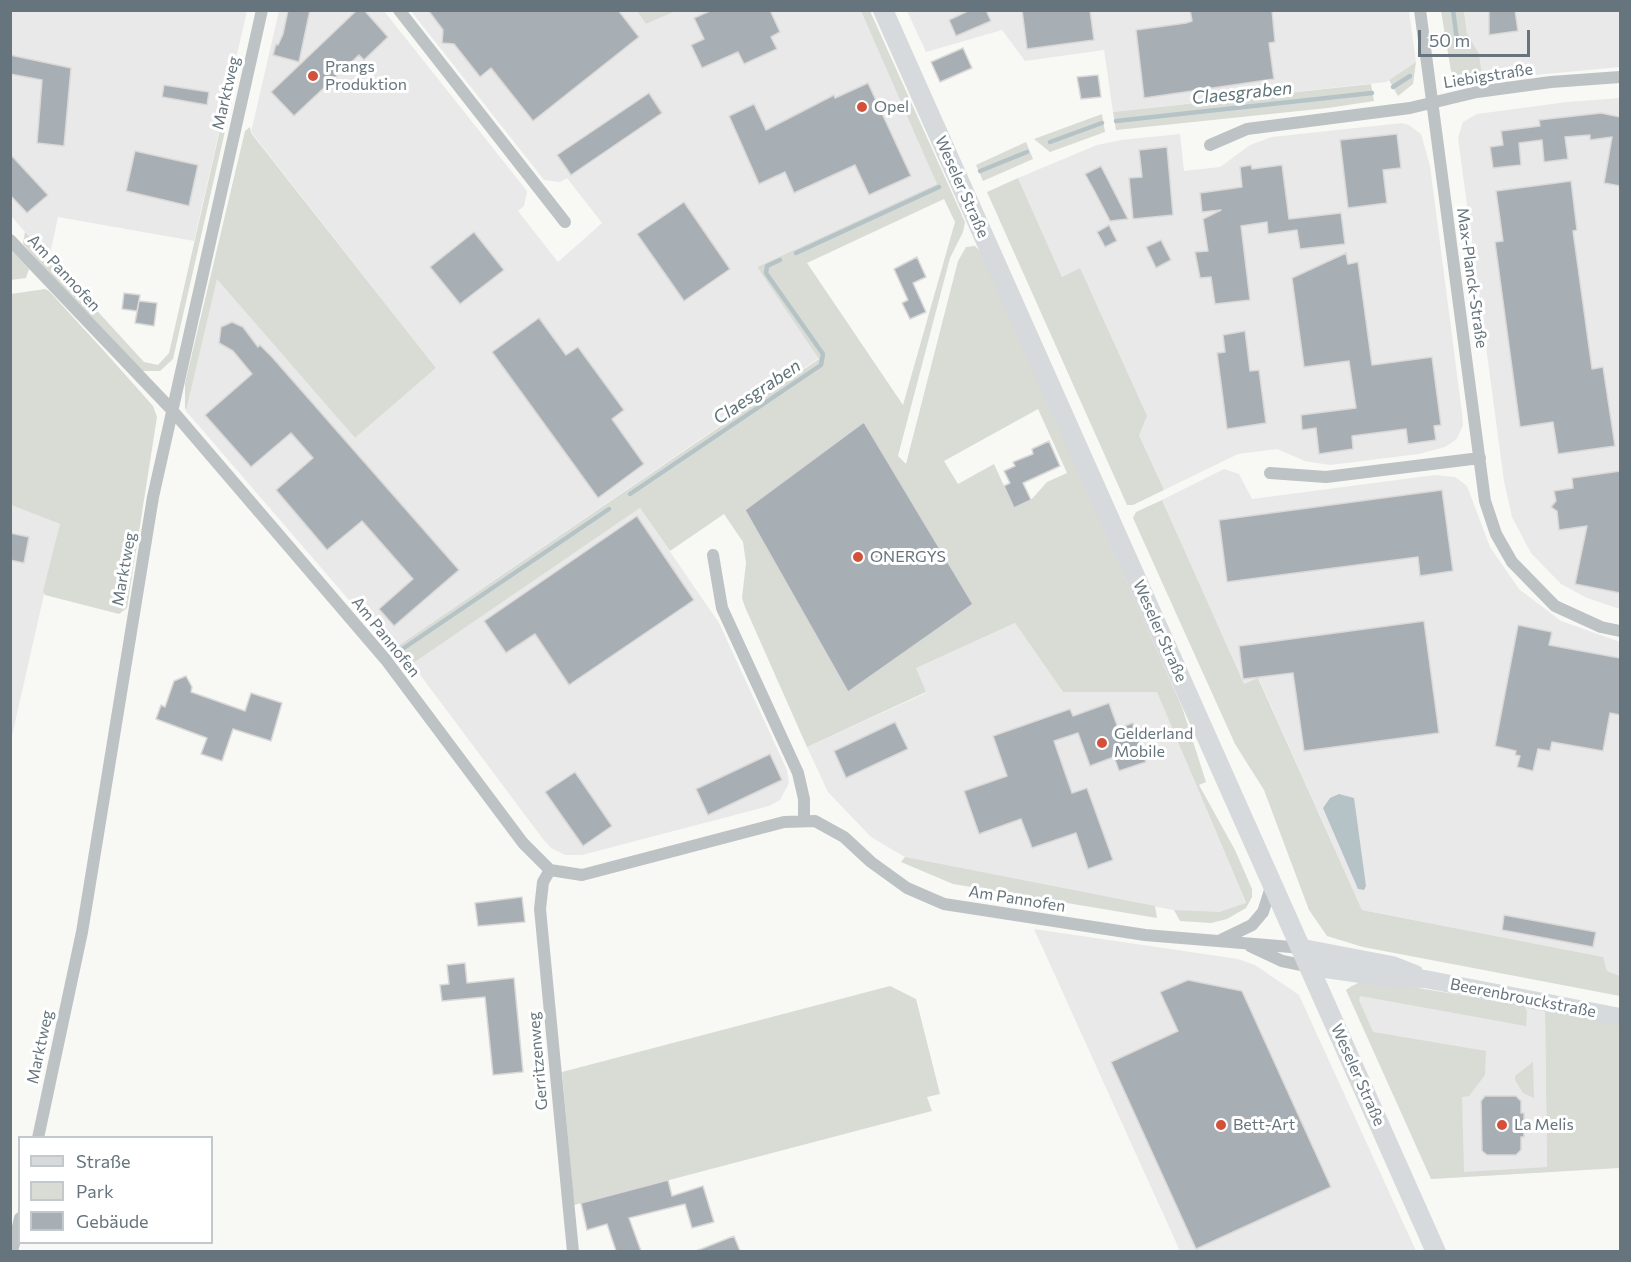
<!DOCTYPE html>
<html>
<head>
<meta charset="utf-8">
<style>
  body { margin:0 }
  #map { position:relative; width:1631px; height:1262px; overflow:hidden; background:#f8f8f5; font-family:Commissioner,sans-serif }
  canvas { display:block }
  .frame { position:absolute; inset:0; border:12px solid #66757d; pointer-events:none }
  .legend { position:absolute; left:18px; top:1136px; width:195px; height:108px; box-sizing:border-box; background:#fff; border:2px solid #c2c8cb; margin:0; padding:8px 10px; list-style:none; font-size:18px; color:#66757d }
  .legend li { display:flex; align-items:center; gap:12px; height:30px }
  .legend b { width:30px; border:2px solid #c2c8cb }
  .scale { position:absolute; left:1418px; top:30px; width:112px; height:27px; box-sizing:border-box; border:3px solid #66757d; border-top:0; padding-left:8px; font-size:18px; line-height:21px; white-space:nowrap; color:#66757d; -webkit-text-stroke:4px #fff; paint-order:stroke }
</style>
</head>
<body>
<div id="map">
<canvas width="1631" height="1262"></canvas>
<div class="frame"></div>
<ul class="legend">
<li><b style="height:8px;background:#d6dadd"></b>Straße</li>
<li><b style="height:16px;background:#d8dcd5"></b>Park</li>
<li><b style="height:16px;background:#a8afb4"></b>Gebäude</li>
</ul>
<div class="scale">50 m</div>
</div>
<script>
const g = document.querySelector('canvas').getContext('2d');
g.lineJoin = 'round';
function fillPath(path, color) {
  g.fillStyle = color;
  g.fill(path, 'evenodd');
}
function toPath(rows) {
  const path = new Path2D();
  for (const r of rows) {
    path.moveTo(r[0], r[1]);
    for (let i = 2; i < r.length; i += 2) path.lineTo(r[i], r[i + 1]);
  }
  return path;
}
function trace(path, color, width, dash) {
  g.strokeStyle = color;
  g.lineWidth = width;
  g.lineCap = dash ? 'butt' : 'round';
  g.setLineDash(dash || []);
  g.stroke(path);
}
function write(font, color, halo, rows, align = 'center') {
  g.font = font + ' Commissioner,sans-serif';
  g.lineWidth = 6;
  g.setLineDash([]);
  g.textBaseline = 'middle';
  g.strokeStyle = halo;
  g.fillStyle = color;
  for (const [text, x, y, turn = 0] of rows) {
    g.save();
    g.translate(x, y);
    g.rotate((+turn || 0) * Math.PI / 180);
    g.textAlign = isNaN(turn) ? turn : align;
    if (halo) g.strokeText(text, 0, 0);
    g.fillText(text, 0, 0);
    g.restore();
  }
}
const built = toPath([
  [11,11,247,11,194,241,58,217,49,259,11,216],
  [279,11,384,11,527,191,524,206,518,211,558,262,602,223,567,178,560,182,544,180,411,11,637,11,646,24,676,11,861,11,938,184,757,267,819,358,392,650,186,411,217,278,355,438,436,368,251,132],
  [907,11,1409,11,1416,62,1386,82,1113,112,1104,50,1025,61,1002,30,926,52],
  [1464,11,1620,11,1620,67,1483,80,1479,54,1467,33],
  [1620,98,1620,609,1587,598,1561,584,1531,553,1512,517,1504,481,1458,138,1463,122,1477,114,1567,102],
  [1402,123,1409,125,1421,134,1430,166,1462,413,1463,425,1457,439,1445,447,1419,454,1330,465,1305,461,1277,449,1238,454,1164,490,1139,435,1080,268,1062,277,1018,178,1097,145,1121,140,1180,134,1184,171,1220,167,1250,145,1272,137],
  [1224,469,1239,474,1252,499,1435,475,1455,477,1467,486,1490,547,1519,589,1561,621,1620,642,1620,976,1607,971,1602,957,1362,910,1259,679,1244,685,1162,500],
  [11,505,60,524,11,740],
  [640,508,719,623,787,770,789,783,780,800,769,806,582,855,565,855,551,848,543,839,412,664],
  [1015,623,1063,692,1157,691,1246,904,1219,912,1184,912,910,860,871,837,828,792,807,747,926,693,915,668],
  [1034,929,1238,959,1255,965,1299,995,1416,1251,1180,1251],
  [1352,985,1545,1010,1547,1172,1431,1179,1346,990]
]);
const green = toPath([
  [637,11,676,11,646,24],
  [861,11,870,11,965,222,963,232,950,258,898,456,906,464,958,261,966,247,975,246,982,253,1182,707,1206,782,1199,785,1235,850,1252,889,1252,897,1246,908,1227,919,1211,923,1180,921,1174,910,1219,912,1246,903,1157,692,1063,692,1015,623,916,668,926,692,807,747,745,607,742,598,746,563,743,542,724,514,670,551,640,508,412,664,410,661,404,665,392,650,819,359,757,267,937,184],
  [944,199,955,222,903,405,807,263],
  [1038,409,1067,473,1047,482,1031,500,1014,508,994,464,958,484,944,461],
  [1441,11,1464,11,1467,33,1479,54,1483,80,1465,81,1451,71],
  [1416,62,1413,84,1398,96,1389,80],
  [1371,84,1374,101,1328,108,1116,130,1113,112],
  [228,95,233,96,173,359,160,371,142,371,132,365,23,244,25,232,144,362,158,365,169,353],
  [1102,114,1105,132,1050,152,1034,139],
  [250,127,251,133,436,368,355,438,217,279,186,411,185,407,185,383,213,266,245,131],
  [1026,142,1033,159,983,181,976,165],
  [1018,178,1062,277,1080,268,1147,416,1139,435,1164,490,1133,505,1127,505,987,192],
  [10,249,29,269,26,278,11,280],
  [45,289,49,291,105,352,153,406,157,417,127,608,119,614,45,595,43,591,60,524,11,505,11,294],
  [1162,500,1244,684,1258,678,1362,910,1603,957,1607,971,1620,976,1620,996,1363,947,1327,936,1309,910,1264,790,1235,744,1133,518,1136,512],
  [905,857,1155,906,1157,918,953,884,901,862],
  [1372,980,1524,1006,1527,1011,1526,1026,1360,996,1359,1000,1373,1032,1486,1051,1485,1075,1469,1096,1462,1097,1464,1172,1547,1167,1545,1010,1620,1024,1620,1168,1431,1179,1346,990,1361,981],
  [890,986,916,999,940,1094,927,1097,932,1111,574,1205,562,1072],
  [1533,1062,1534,1098,1523,1093,1515,1080,1515,1076]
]);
const water = toPath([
  [1339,794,1354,798,1366,886,1364,890,1358,889,1323,808,1330,798]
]);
const stream = toPath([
  [1453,10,1457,40],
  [1393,87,1410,76],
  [1116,121,1372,93],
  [1050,142,1102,123],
  [980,171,1027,152],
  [796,253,939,187],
  [630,494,821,365,823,354,766,273,767,266,780,260],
  [395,654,609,509]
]);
const building = toPath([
  [288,10,310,10,299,62,273,55,276,44,278,45,283,34,288,10],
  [357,10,364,10,388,37,364,60,359,55,294,116,271,92,357,10],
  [428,10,618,10,639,37,533,121,491,68,480,77,454,44,442,43,443,30,428,10],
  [712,10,770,10,780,32,771,37,777,49,744,64,738,52,702,68,691,45,704,39,694,18,712,10],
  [970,10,986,10,991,21,956,36,949,20,970,10],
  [1022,10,1090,10,1094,40,1027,49,1022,10],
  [1190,10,1272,10,1275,42,1269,43,1274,79,1144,98,1136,30,1186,23,1192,21,1190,10],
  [1489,10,1515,10,1518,31,1489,35,1489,10],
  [963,48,972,68,940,82,931,62,963,48],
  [10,55,71,68,64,146,37,143,42,80,10,74,10,55],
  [1098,75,1101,97,1081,99,1077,77,1098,75],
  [868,83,911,176,869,195,855,165,794,193,785,172,759,184,729,116,754,104,766,130,834,95,835,98,868,83],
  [164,85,209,92,207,105,162,97,164,85],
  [649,93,662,113,571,175,557,155,649,93],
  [1601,113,1620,117,1620,186,1604,183,1612,137,1590,140,1590,135,1565,137,1568,159,1544,162,1542,140,1519,143,1521,165,1493,168,1490,147,1503,145,1501,131,1540,126,1539,120,1601,113],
  [1397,134,1401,168,1383,170,1387,203,1348,208,1340,140,1397,134],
  [1167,147,1173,215,1133,219,1129,178,1142,177,1139,150,1167,147],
  [135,151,198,165,189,206,126,191,135,151],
  [10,154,48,195,27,213,10,195,10,154],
  [1251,165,1252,169,1282,165,1289,219,1341,213,1345,244,1300,249,1297,230,1268,234,1267,222,1241,226,1250,300,1215,304,1211,277,1200,278,1195,252,1208,251,1203,219,1221,210,1202,212,1200,193,1242,187,1240,167,1251,165],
  [1101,166,1128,219,1110,221,1096,194,1085,174,1101,166],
  [1571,181,1577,230,1573,231,1592,369,1603,367,1615,446,1558,454,1553,422,1520,427,1495,242,1503,241,1496,191,1571,181],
  [684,202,730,269,684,301,637,234,684,202],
  [1109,225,1117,241,1105,247,1097,232,1109,225],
  [474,232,504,270,460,304,430,267,474,232],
  [1161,240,1171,260,1156,268,1146,247,1161,240],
  [1346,253,1348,264,1358,262,1372,365,1432,357,1441,425,1434,426,1436,440,1408,444,1406,429,1352,436,1353,449,1319,454,1316,428,1302,430,1301,415,1356,408,1349,361,1304,367,1292,278,1346,253],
  [917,257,926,277,913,283,926,312,910,319,902,303,908,300,894,269,917,257],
  [124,293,140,295,137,311,122,309,124,293],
  [139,301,157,303,154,326,135,323,139,301],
  [539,318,566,355,578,347,624,410,612,419,644,464,598,498,492,352,539,318],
  [232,322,243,327,258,347,260,345,272,357,459,570,394,626,379,609,413,579,362,521,327,550,276,490,313,458,291,433,251,467,205,415,252,374,233,351,219,343,221,327,232,322],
  [1245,331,1250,371,1259,370,1266,423,1227,429,1217,353,1225,352,1223,335,1245,331],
  [864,422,973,604,848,692,745,510,864,422],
  [1049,441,1060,466,1023,483,1031,500,1014,508,1004,486,1010,483,1004,471,1015,466,1013,462,1033,454,1032,449,1049,441],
  [1620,471,1620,593,1575,584,1587,526,1559,530,1557,511,1551,507,1556,501,1554,491,1573,488,1572,478,1620,471],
  [1442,490,1453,571,1420,576,1418,557,1227,582,1219,520,1442,490],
  [637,516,694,600,569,685,535,634,506,653,484,621,637,516],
  [10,533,29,537,24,563,10,560,10,533],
  [1424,621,1439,733,1304,751,1293,673,1243,679,1239,646,1424,621],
  [1518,625,1552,632,1549,645,1620,658,1620,715,1610,713,1603,751,1552,742,1550,751,1538,749,1533,771,1517,767,1520,756,1515,755,1516,751,1495,746,1518,625],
  [186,676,192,687,191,692,245,711,251,693,282,703,271,741,233,729,222,761,201,754,207,738,156,719,161,705,165,707,174,681,186,676],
  [1109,703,1118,728,1133,723,1146,762,1119,771,1114,757,1090,766,1078,733,1054,741,1072,793,1087,788,1113,860,1088,869,1076,833,1032,848,1021,819,979,834,964,791,1007,776,993,736,1070,709,1073,716,1109,703],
  [895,722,908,749,846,778,834,751,895,722],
  [770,754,782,780,708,815,696,789,770,754],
  [575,772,612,826,583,846,545,792,575,772],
  [522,897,525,922,478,926,475,903,522,897],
  [1504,915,1596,932,1593,947,1502,930,1504,915],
  [465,963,467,983,514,978,523,1072,493,1075,485,997,442,1001,440,985,449,984,447,965,465,963],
  [1188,980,1242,991,1331,1187,1196,1249,1111,1062,1178,1031,1160,992,1188,980],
  [1485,1096,1516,1096,1521,1101,1521,1113,1524,1113,1524,1137,1521,1137,1521,1150,1516,1155,1487,1155,1482,1151,1481,1101,1485,1096],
  [668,1180,672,1196,703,1186,714,1222,692,1228,685,1204,629,1218,641,1251,616,1251,607,1224,587,1230,581,1203,668,1180],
  [734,1236,740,1251,696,1251,734,1236]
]);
const minor = toPath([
  [399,10,565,222],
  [1420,10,1485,501,1496,534,1512,562,1555,606,1601,627,1620,631],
  [1210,145,1247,129,1410,108,1477,92,1551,82,1620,77],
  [10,240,171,409,386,660,523,843,550,870,582,875,784,822,815,821,844,837,871,862,907,888,944,904,1145,935,1303,948],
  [1270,473,1326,477,1480,458],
  [713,555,722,608,798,773,804,799,804,820],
  [550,870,543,882,540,909,573,1252],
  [1221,940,1252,925,1263,912,1272,884],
  [1250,946,1282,961,1311,967],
  [38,1138,82,932,153,497,262,10],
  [12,1252,20,1218]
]);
const secondary = toPath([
  [1303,948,1392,965,1415,974],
  [1311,967,1389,978,1425,979,1620,1017]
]);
const primary = toPath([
  [883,10,1436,1252]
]);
const markers = [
  [313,76,6,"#d3513b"],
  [862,107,6,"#d3513b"],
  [858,557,6,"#d3513b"],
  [1102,743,6,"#d3513b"],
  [1221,1125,6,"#d3513b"],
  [1502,1125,6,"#d3513b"]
];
const poiNames = [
  ["Prangs",325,67],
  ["Produktion",325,85],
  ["Opel",874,107],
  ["ONERGYS",870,557],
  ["Gelderland",1114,734],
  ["Mobile",1114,752],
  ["Bett-Art",1233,1125],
  ["La Melis",1514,1125]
];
const streetNames = [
  ["Liebigstraße",1488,76,-9],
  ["Marktweg",226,93,-77],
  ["Weseler Straße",962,187,66],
  ["Am Pannofen",64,273,47],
  ["Max-Planck-Straße",1472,278,82],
  ["Marktweg",124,569,-80],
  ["Weseler Straße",1160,631,66],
  ["Am Pannofen",386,637,51],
  ["Am Pannofen",1017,899,9],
  ["Beerenbrouckstraße",1523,998,11],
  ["Marktweg",40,1047,-78],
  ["Gerritzenweg",538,1061,-95],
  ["Weseler Straße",1358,1075,66]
];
const waterNames = [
  ["Claesgraben",1242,93,-6],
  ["Claesgraben",757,392,-34]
];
fillPath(built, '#e9e9e9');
fillPath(green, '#d8dcd5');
fillPath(water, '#b6c3c6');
trace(stream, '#b6c3c6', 4.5);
fillPath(building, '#a8afb4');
trace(building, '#dad9d8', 1.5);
trace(minor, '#bdc2c5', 12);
trace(secondary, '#d6dadd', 18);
trace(primary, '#d6dadd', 20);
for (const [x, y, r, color] of markers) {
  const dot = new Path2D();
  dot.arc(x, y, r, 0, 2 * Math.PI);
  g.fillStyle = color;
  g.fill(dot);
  trace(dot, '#fff', 2);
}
write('16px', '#66757d', '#fff', poiNames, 'left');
write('16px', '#66757d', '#fff', streetNames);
write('italic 18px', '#607478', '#fff', waterNames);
</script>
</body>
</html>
